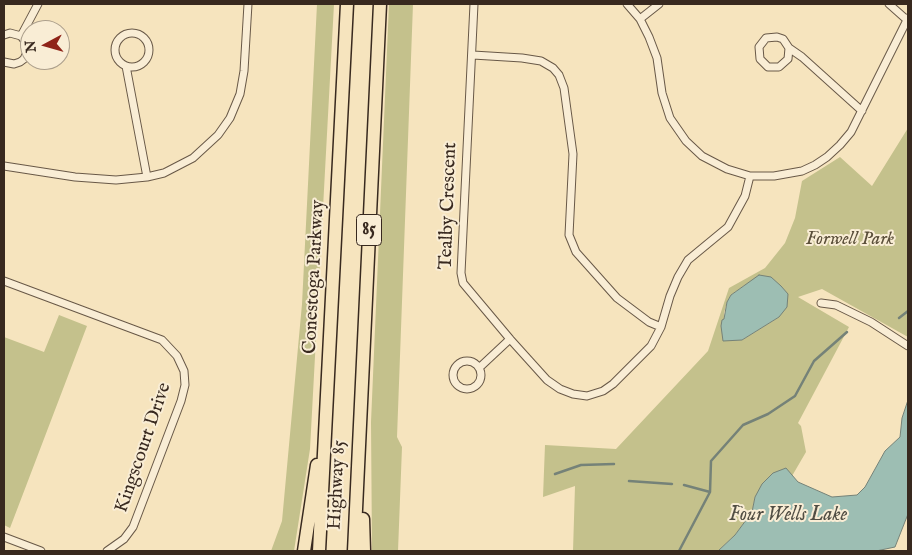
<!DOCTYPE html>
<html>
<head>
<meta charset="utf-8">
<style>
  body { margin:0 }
  #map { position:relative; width:912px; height:555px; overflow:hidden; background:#f6e4be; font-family:"IM FELL English",serif }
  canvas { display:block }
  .frame { position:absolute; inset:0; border:5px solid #38291f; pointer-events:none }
  .north { position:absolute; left:20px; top:20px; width:50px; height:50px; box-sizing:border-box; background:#f9edd5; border:1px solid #ac9f8c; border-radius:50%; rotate:264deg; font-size:14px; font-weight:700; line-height:20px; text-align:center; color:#38291f }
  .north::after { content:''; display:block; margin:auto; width:18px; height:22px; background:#8f2418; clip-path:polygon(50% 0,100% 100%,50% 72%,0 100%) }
</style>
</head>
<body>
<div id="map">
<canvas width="912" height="555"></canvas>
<div class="frame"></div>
<div class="north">N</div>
</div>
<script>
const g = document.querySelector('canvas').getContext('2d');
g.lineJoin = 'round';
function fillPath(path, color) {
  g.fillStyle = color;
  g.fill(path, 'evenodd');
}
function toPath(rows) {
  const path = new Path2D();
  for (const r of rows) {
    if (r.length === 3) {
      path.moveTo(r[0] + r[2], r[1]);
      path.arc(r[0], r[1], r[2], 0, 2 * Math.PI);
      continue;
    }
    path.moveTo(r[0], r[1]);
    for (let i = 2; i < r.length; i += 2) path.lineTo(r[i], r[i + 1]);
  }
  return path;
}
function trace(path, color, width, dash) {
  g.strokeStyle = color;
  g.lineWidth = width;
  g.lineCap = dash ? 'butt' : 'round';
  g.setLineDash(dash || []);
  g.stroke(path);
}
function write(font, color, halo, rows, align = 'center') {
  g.font = font + ' "IM FELL English",serif';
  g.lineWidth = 4;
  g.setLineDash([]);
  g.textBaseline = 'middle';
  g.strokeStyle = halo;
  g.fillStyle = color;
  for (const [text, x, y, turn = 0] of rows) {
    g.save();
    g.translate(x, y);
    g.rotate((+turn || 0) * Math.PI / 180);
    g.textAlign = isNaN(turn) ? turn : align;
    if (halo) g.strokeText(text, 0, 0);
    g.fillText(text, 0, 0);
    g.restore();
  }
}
const green = toPath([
  [317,4,334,4,310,449,294,551,271,551,282,521,302,304],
  [389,4,413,4,397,437,402,447,398,551,372,551,371,422],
  [908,128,908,337,822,289,798,297,849,327,798,423,801,426,806,452,792,476,785,469,755,497,752,512,735,535,718,551,573,551,575,486,543,497,545,445,616,449,708,351,729,288,765,268,785,243,795,218,802,181,840,157,872,186],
  [745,285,779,317,742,340,724,319,724,313,727,302,731,295],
  [59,315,87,326,10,528,4,525,4,337,44,352]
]);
const water = toPath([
  [759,275,771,277,781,286,788,294,787,307,779,317,742,340,723,341,721,326,722,320,724,319,727,302,731,295,759,275],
  [908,400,908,514,895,547,876,551,718,551,735,535,752,512,755,497,762,484,773,473,786,468,798,482,832,497,857,495,865,487,885,451,900,437,902,418,908,400]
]);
const stream = toPath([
  [899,318,908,311],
  [555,474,581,465,614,464],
  [629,481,672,484],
  [684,485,710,492],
  [679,551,710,492,711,461,743,425,768,414,795,396,814,361,847,332]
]);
const minor = toPath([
  [474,4,461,273,463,283,510,339,547,380,560,389,573,394,587,396,603,391,613,384,651,346,661,327,670,296,678,277,688,260,728,227,745,196,750,176],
  [627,4,640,19,649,37,657,58,662,93,670,118,686,141,702,156,727,169,750,176,774,176,802,171,815,165,827,157,840,145,851,132,908,18],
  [889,4,907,20],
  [640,19,659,4],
  [132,50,17],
  [4,35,10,33,21,36,27,44,28,50,24,59,20,62,14,64,4,62],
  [21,36,38,4],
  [789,48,788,59,779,67,768,67,760,59,759,47,766,38,777,37,783,39,789,48,802,57,862,111],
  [473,55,522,58,541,61,553,68,559,75,564,88,573,154,569,235,576,252,617,298,649,322,661,327],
  [126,66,147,177],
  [4,166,75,177,116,180,147,177,164,173,193,158,218,135,230,118,240,94,244,71,248,4],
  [4,281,162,340,177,356,184,371,185,385,181,401,133,527,124,539,107,551],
  [821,303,836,305,871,322,908,346],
  [467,375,14],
  [479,368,510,339],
  [4,537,41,551]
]);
const motorway = toPath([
  [363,519,364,551],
  [304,551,317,465],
  [319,551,347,4],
  [354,551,380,4]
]);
const shields = [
  [369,230,25]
];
const shieldNames = [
  ["85",369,230]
];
const streetNames = [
  ["Tealby Crescent",449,206,-88],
  ["Conestoga Parkway",315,277,-87],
  ["Kingscourt Drive",144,448,-71],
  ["Highway 85",338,485,-87]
];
const parkNames = [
  ["Forwell Park",850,240]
];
const waterNames = [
  ["Four Wells Lake",788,516]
];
fillPath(green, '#c4c18c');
fillPath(water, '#9dbeb3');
trace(water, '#758278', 1);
trace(stream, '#758278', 2.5);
trace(minor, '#685847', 9);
trace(motorway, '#38291f', 15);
trace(minor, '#f9edd5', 7);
trace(motorway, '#f6e4be', 12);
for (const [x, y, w] of shields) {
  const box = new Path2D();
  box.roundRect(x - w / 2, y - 15.5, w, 31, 4);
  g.fillStyle = '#f9edd5';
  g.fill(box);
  trace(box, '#38291f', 1);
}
write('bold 18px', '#38291f', null, shieldNames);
write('19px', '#38291f', '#f9edd5', streetNames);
write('italic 19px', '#5b4f3a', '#f9edd5', parkNames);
write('italic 20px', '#514e44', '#f9edd5', waterNames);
</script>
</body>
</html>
